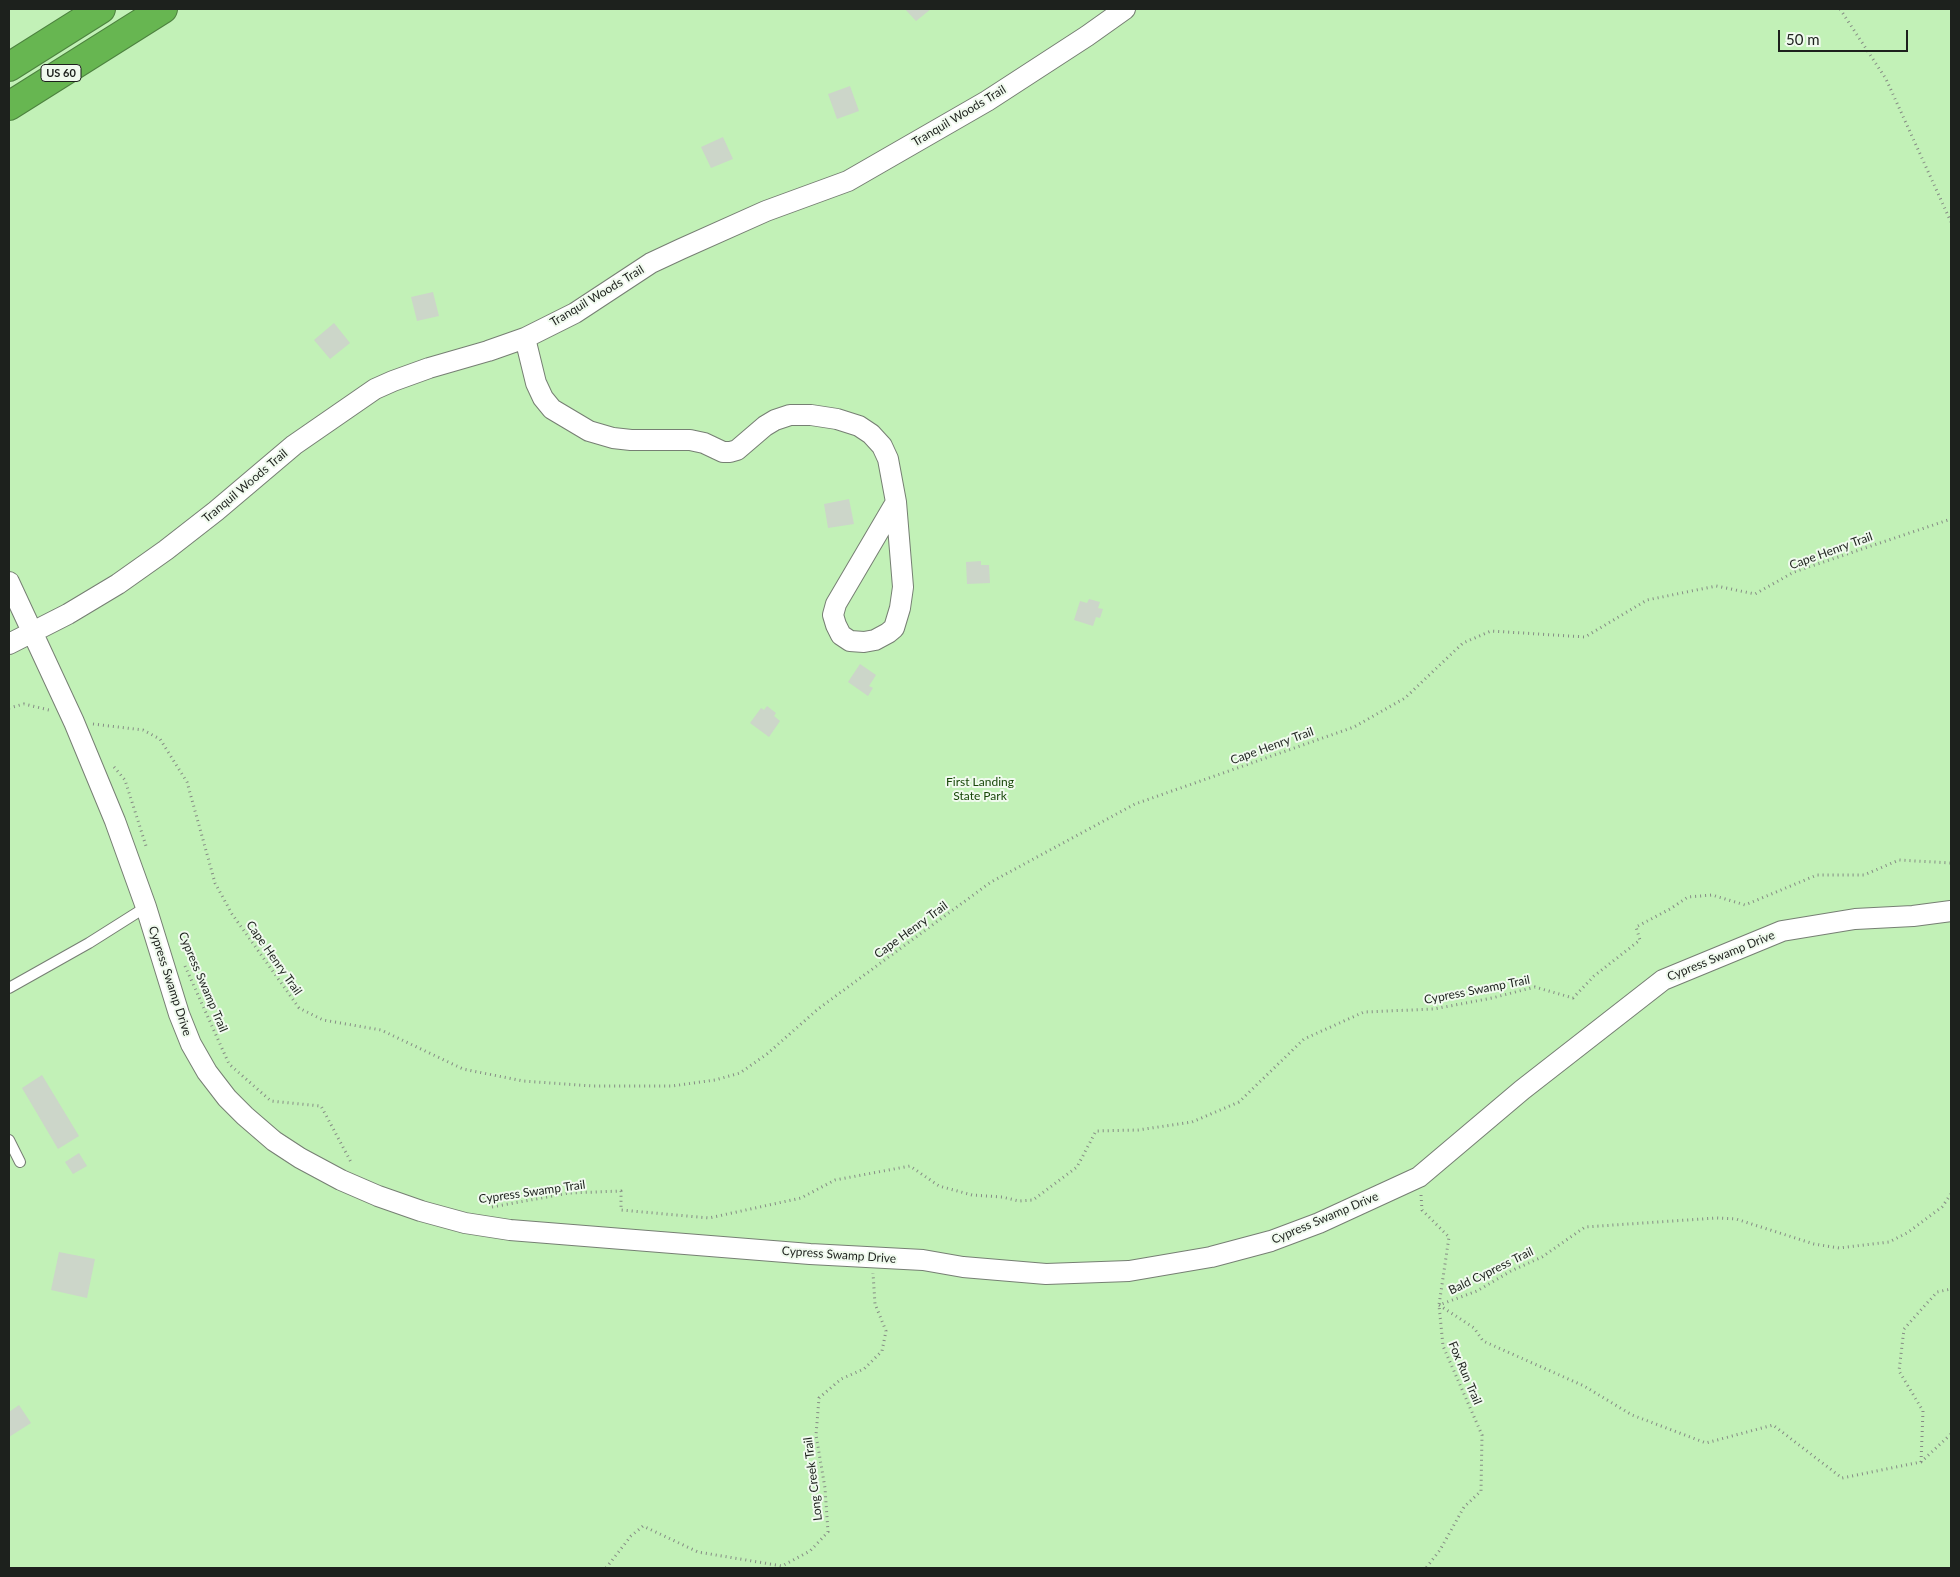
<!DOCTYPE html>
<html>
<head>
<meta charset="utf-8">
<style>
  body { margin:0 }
  #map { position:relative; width:1960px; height:1577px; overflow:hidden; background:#f0faee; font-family:Lato,sans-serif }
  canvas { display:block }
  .frame { position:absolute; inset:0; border:10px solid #1d211d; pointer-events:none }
  .scale { position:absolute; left:1778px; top:30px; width:130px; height:22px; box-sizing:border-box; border:2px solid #1d211d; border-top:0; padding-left:6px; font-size:15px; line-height:18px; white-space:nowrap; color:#1d211d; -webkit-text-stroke:4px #f0faee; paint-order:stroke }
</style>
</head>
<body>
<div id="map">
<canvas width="1960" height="1577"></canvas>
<div class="frame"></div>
<div class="scale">50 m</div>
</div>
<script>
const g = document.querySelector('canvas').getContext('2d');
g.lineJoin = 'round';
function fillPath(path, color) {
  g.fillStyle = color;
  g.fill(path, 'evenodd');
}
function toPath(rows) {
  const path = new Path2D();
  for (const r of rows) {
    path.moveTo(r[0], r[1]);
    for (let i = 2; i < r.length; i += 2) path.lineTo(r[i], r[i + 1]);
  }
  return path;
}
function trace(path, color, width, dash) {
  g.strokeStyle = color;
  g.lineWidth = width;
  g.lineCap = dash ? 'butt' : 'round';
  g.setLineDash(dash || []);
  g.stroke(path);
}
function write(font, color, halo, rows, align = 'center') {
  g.font = font + ' Lato,sans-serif';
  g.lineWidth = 4;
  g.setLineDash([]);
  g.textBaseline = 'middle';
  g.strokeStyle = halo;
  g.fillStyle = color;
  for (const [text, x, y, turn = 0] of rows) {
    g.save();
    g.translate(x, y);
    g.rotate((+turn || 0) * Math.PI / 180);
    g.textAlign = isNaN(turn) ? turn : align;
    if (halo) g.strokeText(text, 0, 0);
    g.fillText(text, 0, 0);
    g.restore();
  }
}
const green = toPath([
  [9,9,1951,9,1951,1568,9,1568]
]);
const building = toPath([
  [905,9,931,9,916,21],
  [850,86,859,111,837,119,828,94],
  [723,137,733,159,711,168,701,147],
  [433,292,439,316,417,321,411,297],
  [334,323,350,343,330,359,314,340],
  [849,499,854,524,828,528,824,504],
  [981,561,981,565,989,565,990,583,967,584,966,562],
  [1089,599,1100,602,1098,608,1103,609,1100,618,1096,617,1093,626,1074,620,1080,601,1087,603],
  [860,664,876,675,869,686,873,688,868,696,848,682],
  [767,706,776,713,774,716,780,721,769,737,750,723,761,708,764,710],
  [42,1075,79,1136,58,1149,22,1088],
  [79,1153,87,1166,73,1174,65,1162],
  [59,1252,95,1259,87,1298,51,1290],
  [19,1405,31,1423,9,1437,9,1412]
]);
const path = toPath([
  [1840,9,1886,79,1951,222],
  [9,708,24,704,49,710],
  [93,724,143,730,160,739,187,782,215,883,232,914,299,1008,323,1020,381,1030,463,1069,523,1081,592,1086,672,1086,715,1080,740,1073,767,1054,818,1009,991,882,1135,804,1354,727,1405,698,1463,643,1491,631,1585,637,1647,600,1716,586,1755,594,1794,572,1951,519],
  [114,767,125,780,146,846],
  [185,966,229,1064,271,1101,321,1106,352,1164],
  [1951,1194,1942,1207,1907,1233,1889,1242,1839,1248,1814,1244,1736,1219,1716,1218,1585,1227,1542,1257,1511,1271,1477,1291,1439,1305,1474,1328,1483,1341,1584,1386,1632,1415,1706,1443,1773,1425,1842,1478,1921,1462,1951,1434],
  [1421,1195,1422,1210,1449,1237,1439,1305,1443,1346,1482,1435,1481,1491,1464,1507,1440,1550,1426,1568],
  [492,1207,569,1193,621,1191,621,1210,709,1218,801,1198,835,1180,910,1166,939,1186,972,1195,1002,1197,1019,1201,1033,1200,1077,1167,1096,1131,1138,1130,1192,1122,1239,1102,1304,1039,1364,1012,1434,1009,1492,998,1535,987,1573,998,1594,976,1640,940,1636,927,1670,909,1688,897,1712,895,1745,905,1817,875,1864,875,1899,860,1951,863],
  [1921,1462,1923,1411,1899,1371,1904,1329,1937,1292,1951,1289],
  [606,1568,631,1536,643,1526,698,1552,782,1566,810,1551,828,1532,825,1488,816,1435,819,1398,841,1379,864,1369,882,1351,886,1331,875,1304,873,1273]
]);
const lane = toPath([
  [9,988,89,943,146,907],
  [9,1140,20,1162]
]);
const street = toPath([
  [525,338,536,383,543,398,552,409,589,431,613,438,631,440,690,440,704,443,723,452,730,452,737,450,765,426,775,420,790,415,811,415,837,419,859,426,871,434,882,446,888,459,896,502],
  [896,502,903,587,900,608,894,628,888,633,875,640,864,642,850,641,841,635,836,625,833,615,836,604,896,502],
  [9,582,74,722,115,821,146,907,179,1014,191,1044,207,1072,227,1098,245,1116,274,1141,300,1158,341,1180,378,1196,421,1211,465,1223,510,1230,810,1254,923,1260,963,1267,1046,1274,1129,1271,1211,1257,1271,1241,1319,1223,1419,1177,1522,1090,1663,980,1782,931,1855,919,1913,916,1951,911],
  [9,644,68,614,118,584,166,550,216,511,294,445,375,389,393,381,429,368,488,351,525,338,575,313,651,263,681,249,766,211,848,181,987,101,1087,36,1125,9]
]);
const highway = toPath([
  [9,67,101,9],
  [9,106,163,9]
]);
const shields = [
  [61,73,40]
];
const shieldNames = [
  ["US 60",61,73]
];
const streetNames = [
  ["Tranquil Woods Trail",959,116,-31],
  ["Tranquil Woods Trail",597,296,-31],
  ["Tranquil Woods Trail",245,486,-40],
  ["Cape Henry Trail",1831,551,-20],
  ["Cape Henry Trail",1272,746,-20],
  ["Cape Henry Trail",911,930,-36],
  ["Cypress Swamp Drive",1721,956,-22],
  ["Cape Henry Trail",274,958,55],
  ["Cypress Swamp Drive",170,981,72],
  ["Cypress Swamp Trail",203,982,67],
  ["Cypress Swamp Trail",1477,990,-11],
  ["Cypress Swamp Trail",532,1192,-8],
  ["Cypress Swamp Drive",1325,1218,-23],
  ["Cypress Swamp Drive",839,1255,4],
  ["Bald Cypress Trail",1491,1271,-26],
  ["Fox Run Trail",1465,1373,67],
  ["Long Creek Trail",813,1479,-97]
];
const parkNames = [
  ["First Landing",980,782],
  ["State Park",980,796]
];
fillPath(green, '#c2f1b7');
fillPath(building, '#ccd6c9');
trace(lane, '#767f73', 12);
trace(street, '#767f73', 22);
trace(highway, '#4d823f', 30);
trace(path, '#858c84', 3, [1, 4]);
trace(lane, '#fff', 10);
trace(street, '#fff', 20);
trace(highway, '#67b651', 28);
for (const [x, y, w] of shields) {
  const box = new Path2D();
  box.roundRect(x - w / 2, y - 8.5, w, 17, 4);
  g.fillStyle = '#f0faee';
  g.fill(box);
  trace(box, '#1d211d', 1);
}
write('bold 11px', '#1d211d', null, shieldNames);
write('12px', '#1d211d', '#f0faee', streetNames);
write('12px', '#184609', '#f0faee', parkNames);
</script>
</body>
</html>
